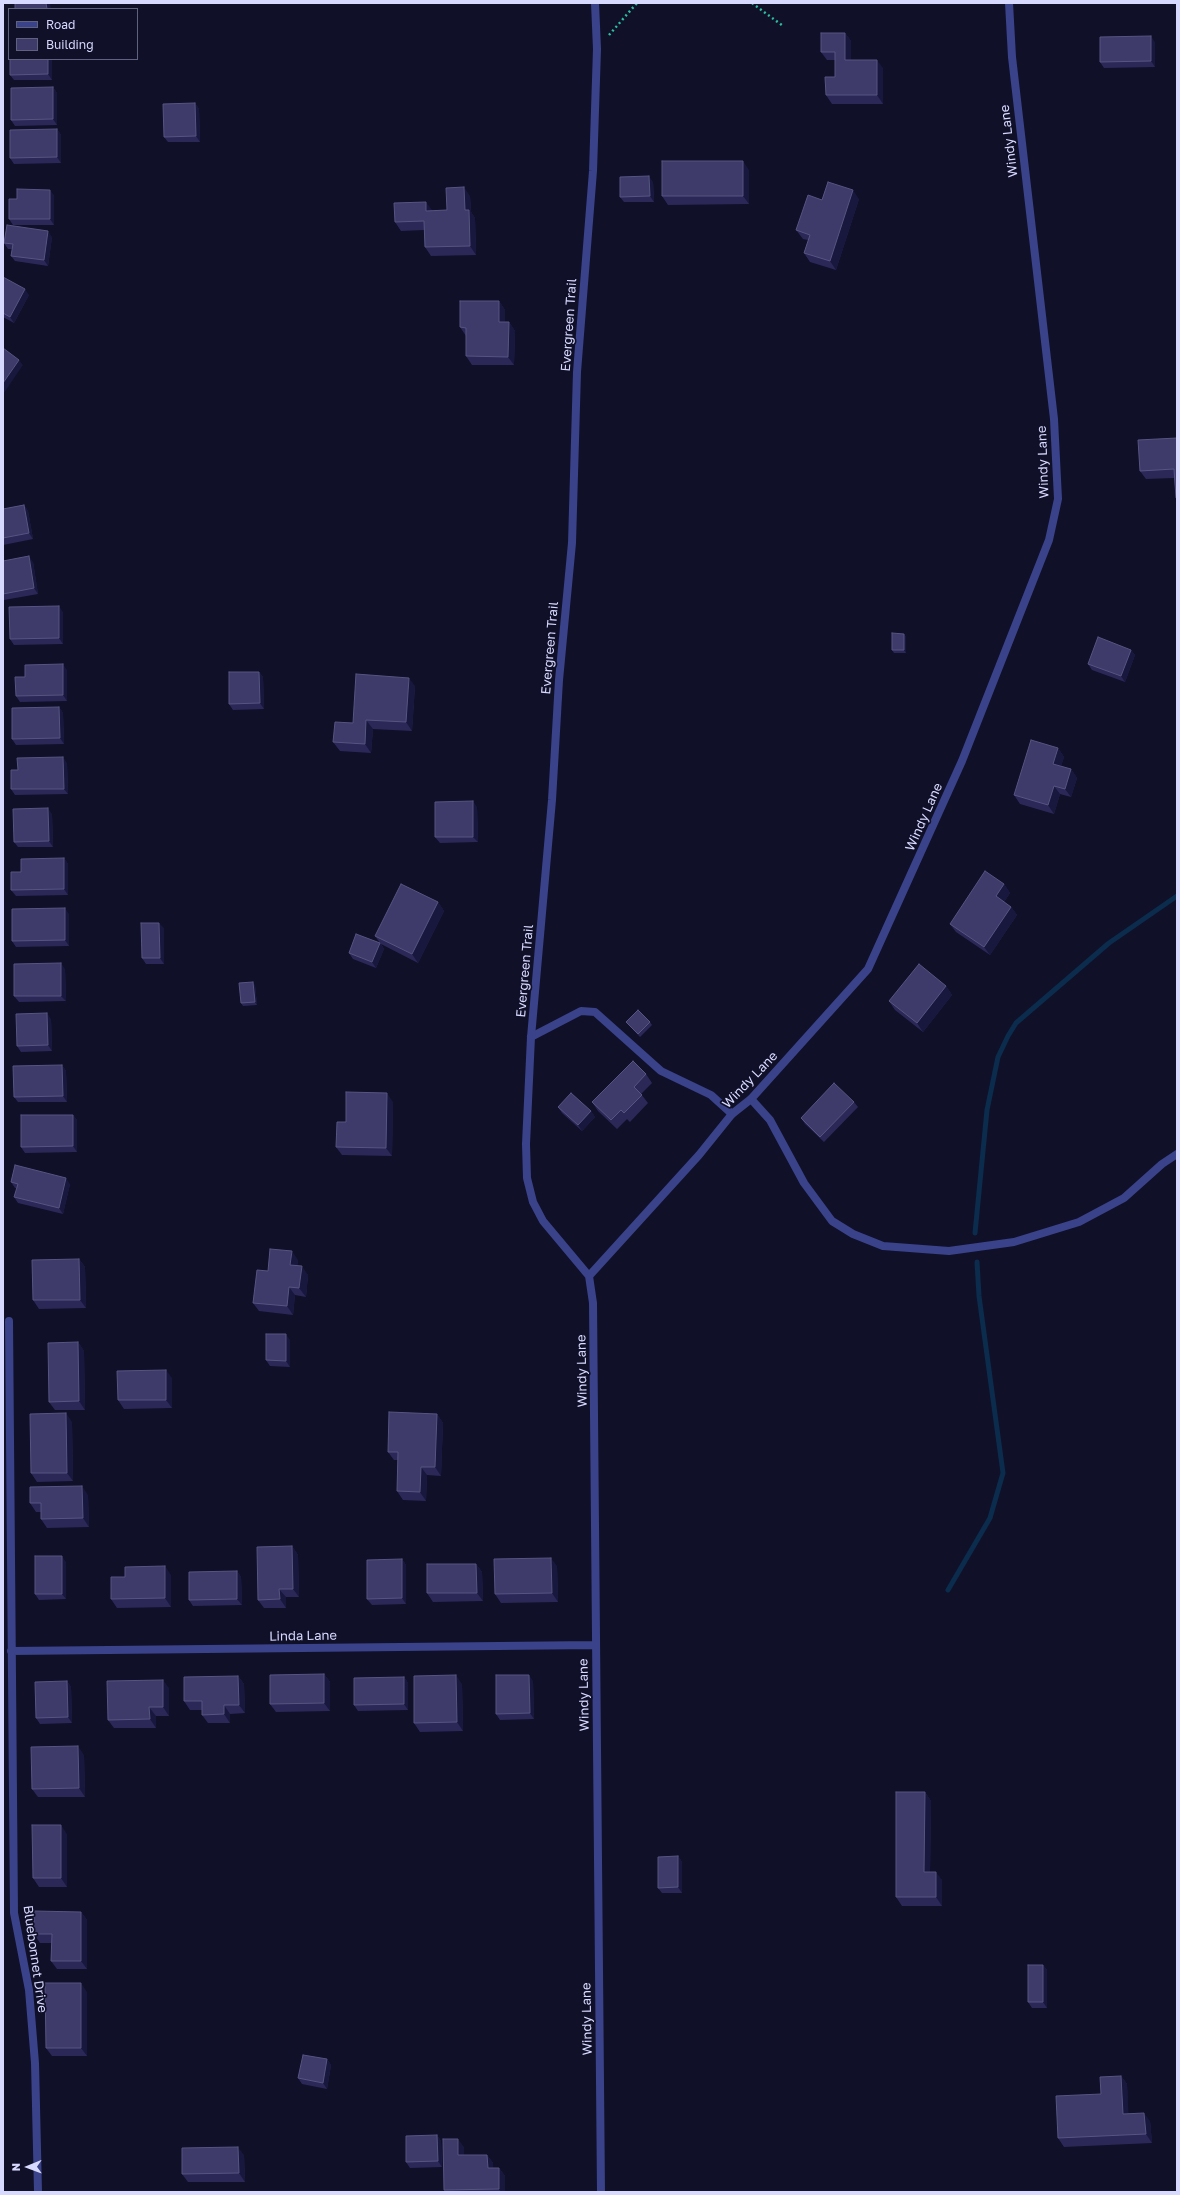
<!DOCTYPE html>
<html>
<head>
<meta charset="utf-8">
<style>
  body { margin:0 }
  #map { position:relative; width:1180px; height:2195px; overflow:hidden; background:#101029; font-family:"Golos Text",sans-serif }
  canvas { display:block }
  .frame { position:absolute; inset:0; border:4px solid #d8d9ff; pointer-events:none }
  .legend { position:absolute; left:8px; top:8px; width:130px; height:52px; box-sizing:border-box; background:#101029; border:1px solid #60607f; margin:0; padding:5px 7px; list-style:none; font-size:12px; color:#d8d9ff }
  .legend li { display:flex; align-items:center; gap:8px; height:20px }
  .legend b { width:20px; border:1px solid #60607f }
  .north { position:absolute; left:8px; top:2147px; width:40px; height:40px; -webkit-text-stroke:3px #101029; paint-order:stroke; rotate:269deg; font-size:11px; font-weight:700; line-height:16px; text-align:center; color:#d8d9ff }
  .north::after { content:''; display:block; margin:auto; width:14px; height:18px; background:#d8d9ff; clip-path:polygon(50% 0,100% 100%,50% 72%,0 100%) }
</style>
</head>
<body>
<div id="map">
<canvas width="1180" height="2195"></canvas>
<div class="frame"></div>
<ul class="legend">
<li><b style="height:5px;background:#3a4289"></b>Road</li>
<li><b style="height:11px;background:#3e3b6a"></b>Building</li>
</ul>
<div class="north">N</div>
</div>
<script>
const g = document.querySelector('canvas').getContext('2d');
g.lineJoin = 'round';
function toPath(rows) {
  const path = new Path2D();
  for (const r of rows) {
    path.moveTo(r[0], r[1]);
    for (let i = 2; i < r.length; i += 2) path.lineTo(r[i], r[i + 1]);
  }
  return path;
}
function trace(path, color, width, dash) {
  g.strokeStyle = color;
  g.lineWidth = width;
  g.lineCap = dash ? 'butt' : 'round';
  g.setLineDash(dash || []);
  g.stroke(path);
}
function fillPath(path, color) {
  g.fillStyle = color;
  g.fill(path, 'evenodd');
}
function write(font, color, halo, rows, align = 'center') {
  g.font = font + ' "Golos Text",sans-serif';
  g.lineWidth = 3.5;
  g.setLineDash([]);
  g.textBaseline = 'middle';
  g.strokeStyle = halo;
  g.fillStyle = color;
  for (const [text, x, y, turn = 0] of rows) {
    g.save();
    g.translate(x, y);
    g.rotate((+turn || 0) * Math.PI / 180);
    g.textAlign = isNaN(turn) ? turn : align;
    if (halo) g.strokeText(text, 0, 0);
    g.fillText(text, 0, 0);
    g.restore();
  }
}
const stream = toPath([
  [975,1233,987,1110,998,1057,1008,1036,1016,1023,1109,943,1177,896],
  [948,1590,990,1518,1003,1473,979,1296,977,1262]
]);
const path = toPath([
  [752,3,783,26],
  [609,35,637,3]
]);
const service = toPath([
  [531,1037,581,1011,595,1012,661,1071,711,1095,732,1114],
  [751,1099,770,1120,804,1183,832,1221,853,1234,883,1246,949,1251,1014,1242,1079,1222,1124,1198,1162,1164,1177,1154]
]);
const minor = toPath([
  [589,1276,543,1221,533,1202,527,1178,526,1144,531,1037,552,800,559,680,572,543,577,372,593,171,597,49,595,3],
  [9,1321,14,1913,29,1990,35,2063,38,2192],
  [11,1651,595,1645],
  [601,2192,593,1303,589,1276,699,1155,732,1114,751,1099,868,969,962,761,1049,540,1058,499,1054,419,1012,57,1009,3]
]);
const wall = toPath([
  [845,33,851,41,851,60,883,68,883,104,832,104,826,95,835,77,835,60,827,60,821,52],
  [1155,42,1155,67,1104,68,1100,62],
  [52,59,52,80,14,80,10,75],
  [53,87,57,93,57,125,15,126,11,120],
  [195,103,199,109,200,142,168,142,164,137],
  [57,129,61,135,61,163,14,164,10,158],
  [749,170,749,204,668,205,662,196],
  [653,182,654,202,624,202,620,197],
  [54,195,54,225,13,225,9,219,17,199],
  [470,196,471,212,475,218,476,255,431,256,425,247,424,230,401,231,395,222,432,211,447,210],
  [859,199,836,270,810,262,804,253,808,240,803,239,796,230,822,200],
  [52,237,48,266,15,261,11,256,12,249,8,249,4,243],
  [3,277,29,295,14,323,3,317],
  [499,301,505,310,505,322,509,322,515,331,514,365,472,365,466,356,466,336,460,327],
  [1177,438,1177,500,1176,498,1174,478,1146,479,1140,471],
  [24,505,28,511,33,539,3,545,3,509],
  [33,562,38,594,4,600,3,598,3,594],
  [63,612,63,644,14,645,10,639],
  [904,634,906,637,906,653,894,653,892,650],
  [1131,650,1135,655,1125,682,1092,670,1088,664],
  [67,670,67,701,20,702,16,696,25,677],
  [259,672,263,677,264,709,233,710,229,704],
  [415,686,412,731,373,729,371,753,340,751,333,742,353,723],
  [59,707,63,713,64,744,16,745,12,739],
  [1058,748,1064,757,1061,766,1071,769,1077,778,1071,797,1060,794,1054,814,1020,804,1014,795],
  [67,763,68,794,15,795,11,789,18,770],
  [477,807,478,842,440,843,435,837],
  [52,814,53,847,18,847,14,842],
  [64,858,68,864,68,895,16,896,11,890,21,872],
  [1004,884,1010,893,1004,902,1011,907,1017,915,990,955,956,932,950,924],
  [438,902,444,911,418,963,381,944,384,949,376,968,353,959,349,953,380,943,375,936],
  [69,914,69,946,16,947,12,941],
  [164,928,164,964,146,964,142,958],
  [65,969,66,1001,19,1002,14,996],
  [255,985,257,1005,243,1006,241,1003],
  [946,986,952,995,923,1032,895,1010,889,1001],
  [51,1019,52,1051,21,1052,17,1046],
  [626,1022,650,1022,652,1025,640,1037],
  [62,1065,66,1071,67,1102,18,1102,14,1097],
  [646,1074,652,1083,641,1094,648,1103,630,1122,627,1119,617,1129,598,1111,592,1102],
  [393,1102,392,1156,342,1155,336,1147,346,1122],
  [854,1102,858,1107,824,1142,805,1124,801,1118],
  [558,1107,591,1111,595,1117,582,1131,562,1113],
  [73,1115,77,1120,77,1152,25,1153,21,1147],
  [11,1182,70,1184,63,1214,18,1203,14,1197,17,1188,15,1188],
  [79,1259,85,1267,86,1308,39,1309,33,1300],
  [298,1260,297,1266,308,1275,306,1297,295,1295,293,1315,259,1311,253,1303,268,1271],
  [290,1340,290,1367,270,1366,266,1360],
  [78,1342,84,1351,85,1410,55,1410,49,1402],
  [172,1378,172,1408,124,1409,118,1400],
  [437,1414,443,1423,441,1476,427,1475,426,1501,403,1500,397,1491,398,1460,394,1460,388,1452],
  [72,1422,73,1481,37,1482,31,1473],
  [88,1495,89,1527,47,1528,41,1519,41,1512,36,1512,30,1503],
  [292,1546,298,1555,299,1597,286,1597,286,1608,264,1608,258,1600],
  [402,1559,406,1565,406,1604,372,1605,367,1599],
  [66,1562,66,1599,39,1600,35,1594],
  [476,1564,482,1572,483,1601,433,1602,427,1593],
  [557,1566,558,1602,501,1603,495,1594],
  [237,1571,241,1577,242,1605,193,1606,189,1600],
  [171,1575,171,1607,117,1608,111,1599,125,1577],
  [324,1674,330,1682,330,1711,276,1712,270,1704],
  [238,1676,244,1684,245,1713,230,1714,230,1723,208,1723,202,1715,202,1710,190,1710,184,1701],
  [404,1677,408,1683,408,1710,358,1711,354,1705],
  [67,1681,71,1687,72,1723,40,1724,36,1718],
  [533,1681,534,1719,500,1720,496,1714],
  [462,1684,463,1731,420,1732,414,1723],
  [169,1688,169,1716,156,1716,156,1728,114,1728,108,1720],
  [84,1755,85,1797,38,1797,32,1789],
  [925,1792,931,1801,930,1872,942,1880,942,1906,902,1906,896,1897],
  [67,1834,67,1887,39,1887,33,1878],
  [678,1856,682,1862,682,1893,662,1893,658,1888],
  [81,1912,87,1920,87,1969,57,1969,51,1961,52,1943,40,1943,34,1934],
  [1043,1965,1047,1970,1047,2008,1032,2008,1028,2002],
  [87,1992,87,2056,52,2056,46,2048],
  [327,2059,331,2065,327,2089,302,2084,298,2078],
  [1121,2076,1127,2084,1128,2113,1150,2121,1152,2143,1064,2147,1058,2138,1101,2094],
  [437,2135,441,2141,442,2167,410,2168,406,2162],
  [464,2147,464,2155,487,2155,493,2163,493,2168,499,2168,505,2176,505,2192,445,2192,444,2190],
  [244,2155,245,2182,188,2182,182,2174]
]);
const shadedWall = toPath([
  [46,3,50,3,51,9,47,9],
  [845,33,851,41,851,69,845,60],
  [1151,36,1155,42,1155,67,1151,61],
  [48,59,52,59,52,80,48,74],
  [877,60,883,68,883,104,877,95],
  [53,87,57,93,57,125,53,119],
  [195,103,199,109,200,142,196,136],
  [57,129,61,135,61,163,57,157],
  [743,161,749,170,749,204,743,196],
  [649,176,653,182,654,202,650,196],
  [464,187,470,196,471,212,475,218,476,255,470,246,465,210],
  [50,190,54,195,54,225,50,219],
  [853,190,859,199,836,270,830,261],
  [426,202,432,210,432,219,426,211],
  [48,231,52,237,48,266,44,260],
  [25,289,29,295,14,323,10,317],
  [499,301,505,310,505,331,499,322],
  [509,322,515,331,514,365,508,357],
  [19,360,23,365,4,393,3,391,3,383],
  [24,505,28,511,33,539,29,533],
  [29,556,33,562,38,594,34,588],
  [59,606,63,612,63,644,59,638],
  [904,634,906,637,906,653,904,650],
  [1131,650,1135,655,1125,682,1121,676],
  [63,664,67,670,67,701,63,695],
  [259,672,263,677,264,709,260,703],
  [409,678,415,686,412,731,406,722],
  [59,707,63,713,64,744,60,738],
  [366,720,373,729,371,753,365,744],
  [1058,748,1064,757,1059,773,1053,764],
  [63,757,67,763,68,794,64,789],
  [1071,769,1077,778,1071,797,1065,789],
  [1054,786,1060,794,1054,814,1048,805],
  [473,801,477,807,478,842,473,837],
  [48,808,52,814,53,847,49,841],
  [64,858,68,864,68,895,64,889],
  [1004,884,1010,893,1002,905,996,896],
  [438,902,444,911,418,963,412,954],
  [1011,907,1017,915,990,955,984,947],
  [65,908,69,914,69,946,65,940],
  [159,923,164,928,164,964,160,958],
  [380,943,384,949,376,968,372,962],
  [61,963,65,969,66,1001,61,996],
  [253,982,255,985,257,1005,255,1002],
  [946,986,952,995,923,1032,917,1023],
  [47,1013,51,1019,52,1051,48,1045],
  [62,1065,66,1071,67,1102,63,1096],
  [387,1093,393,1102,392,1156,386,1148],
  [591,1111,595,1117,582,1131,578,1125],
  [73,1115,77,1120,77,1152,73,1146],
  [66,1178,70,1184,63,1214,59,1208],
  [292,1251,298,1260,296,1274,290,1265],
  [79,1259,85,1267,86,1308,80,1300],
  [302,1266,308,1275,306,1297,299,1288],
  [289,1287,295,1295,293,1315,287,1306],
  [286,1334,290,1340,290,1367,286,1361],
  [78,1342,84,1351,85,1410,79,1401],
  [166,1370,172,1378,172,1408,166,1400],
  [66,1413,72,1422,73,1481,67,1473],
  [437,1414,443,1423,441,1476,435,1467],
  [421,1467,427,1475,426,1501,420,1492],
  [82,1486,88,1495,89,1527,83,1518],
  [292,1546,298,1555,299,1597,293,1589],
  [62,1556,66,1562,66,1599,62,1594],
  [551,1558,557,1566,558,1602,552,1593],
  [402,1559,406,1565,406,1604,402,1598],
  [476,1564,482,1572,483,1601,477,1593],
  [165,1566,171,1575,171,1607,165,1598],
  [237,1571,241,1577,242,1605,237,1599],
  [279,1589,286,1597,286,1608,280,1599],
  [324,1674,330,1682,330,1711,324,1703],
  [456,1675,462,1684,463,1731,457,1722],
  [529,1675,533,1681,534,1719,530,1713],
  [238,1676,244,1684,245,1713,239,1705],
  [404,1677,408,1683,408,1710,404,1704],
  [163,1680,169,1688,169,1716,163,1707],
  [67,1681,71,1687,72,1723,68,1717],
  [224,1705,230,1714,230,1723,224,1714],
  [149,1707,156,1716,156,1728,150,1719],
  [78,1746,84,1755,85,1797,79,1788],
  [925,1792,931,1801,930,1880,924,1872],
  [61,1825,67,1834,67,1887,61,1878],
  [678,1856,682,1862,682,1893,678,1887],
  [936,1872,942,1880,942,1906,936,1897],
  [81,1912,87,1920,87,1969,81,1961],
  [1043,1965,1047,1970,1047,2008,1043,2002],
  [81,1983,87,1992,87,2056,81,2048],
  [327,2059,331,2065,327,2089,323,2083],
  [1121,2076,1127,2084,1129,2122,1123,2114],
  [1144,2113,1150,2121,1152,2143,1146,2134],
  [437,2135,441,2141,442,2167,438,2161],
  [458,2139,464,2147,464,2164,458,2155],
  [238,2147,244,2155,245,2182,239,2173],
  [487,2155,493,2163,494,2177,488,2168],
  [499,2168,505,2176,505,2192,501,2192,499,2189]
]);
const building = toPath([
  [15,3,46,3,47,9,15,9,15,3],
  [821,33,845,33,845,60,877,60,877,95,826,95,825,77,835,77,835,52,821,52,821,33],
  [1151,36,1151,61,1100,62,1100,37,1151,36],
  [10,59,48,59,48,74,10,75,10,59],
  [53,87,53,119,11,120,11,88,53,87],
  [195,103,196,136,164,137,163,104,195,103],
  [57,129,57,157,10,158,10,130,57,129],
  [662,161,743,161,743,196,662,196,662,161],
  [649,176,650,196,620,197,620,177,649,176],
  [828,182,853,190,830,261,804,253,810,235,796,230,808,195,822,200,828,182],
  [464,187,465,210,469,210,470,246,425,247,424,221,395,222,394,203,426,202,426,211,447,210,446,188,464,187],
  [17,189,50,190,50,219,9,219,9,199,17,199,17,189],
  [7,225,48,231,44,260,11,256,13,244,4,243,7,225],
  [3,277,25,289,10,317,3,313,3,277],
  [460,301,499,301,499,322,509,322,508,357,466,356,466,328,460,327,460,301],
  [3,348,19,360,3,383,3,348],
  [1177,438,1177,498,1176,498,1174,469,1140,471,1138,440,1177,438],
  [24,505,29,533,3,538,3,509,24,505],
  [29,556,34,588,3,594,3,561,29,556],
  [59,606,59,638,10,639,9,607,59,606],
  [892,633,904,634,904,650,892,650,892,633],
  [1098,637,1131,650,1121,676,1088,664,1098,637],
  [63,664,63,695,16,696,15,677,25,677,25,665,63,664],
  [229,672,259,672,260,703,229,704,229,672],
  [356,674,409,678,406,722,366,720,365,744,333,742,335,722,353,723,356,674],
  [59,707,60,738,12,739,12,708,59,707],
  [1031,740,1058,748,1053,764,1071,769,1065,789,1054,786,1048,805,1014,795,1031,740],
  [63,757,64,789,11,789,11,770,18,770,17,758,63,757],
  [473,801,473,837,435,837,435,802,473,801],
  [48,808,49,841,14,842,13,809,48,808],
  [64,858,64,889,11,890,11,872,21,872,21,859,64,858],
  [985,871,1004,884,996,896,1011,907,984,947,950,924,985,871],
  [401,884,438,902,412,954,375,936,401,884],
  [65,908,65,940,12,941,12,909,65,908],
  [141,923,159,923,160,958,142,958,141,923],
  [356,934,380,943,372,962,349,953,356,934],
  [61,963,61,996,14,996,14,964,61,963],
  [919,964,946,986,917,1023,889,1001,919,964],
  [253,982,255,1002,241,1003,239,983,253,982],
  [638,1010,650,1022,638,1034,626,1022,638,1010],
  [47,1013,48,1045,17,1046,16,1014,47,1013],
  [633,1061,646,1074,634,1087,642,1095,624,1113,621,1110,611,1120,592,1102,633,1061],
  [62,1065,63,1096,14,1097,13,1066,62,1065],
  [834,1083,854,1102,820,1137,801,1118,834,1083],
  [346,1092,387,1093,386,1148,336,1147,337,1122,346,1122,346,1092],
  [571,1093,591,1111,578,1125,558,1107,571,1093],
  [21,1115,73,1115,73,1146,21,1147,21,1115],
  [15,1165,66,1178,59,1208,14,1197,18,1184,11,1182,15,1165],
  [270,1249,292,1251,290,1265,302,1266,299,1288,289,1287,287,1306,253,1303,257,1270,268,1271,270,1249],
  [79,1259,80,1300,33,1300,32,1260,79,1259],
  [266,1334,286,1334,286,1361,266,1360,266,1334],
  [78,1342,79,1401,49,1402,48,1343,78,1342],
  [166,1370,166,1400,118,1400,117,1371,166,1370],
  [389,1412,437,1414,435,1467,421,1467,420,1492,397,1491,398,1452,388,1452,389,1412],
  [66,1413,67,1473,31,1473,30,1414,66,1413],
  [82,1486,83,1518,41,1519,41,1503,30,1503,30,1487,82,1486],
  [292,1546,293,1589,279,1589,280,1599,258,1600,257,1547,292,1546],
  [35,1556,62,1556,62,1594,35,1594,35,1556],
  [551,1558,552,1593,495,1594,494,1559,551,1558],
  [402,1559,402,1598,367,1599,367,1560,402,1559],
  [427,1564,476,1564,477,1593,427,1593,427,1564],
  [165,1566,165,1598,111,1599,111,1577,125,1577,125,1567,165,1566],
  [237,1571,237,1599,189,1600,189,1572,237,1571],
  [324,1674,324,1703,270,1704,270,1675,324,1674],
  [456,1675,457,1722,414,1723,414,1676,456,1675],
  [496,1675,529,1675,530,1713,496,1714,496,1675],
  [238,1676,239,1705,224,1705,224,1714,202,1715,202,1701,184,1701,184,1677,238,1676],
  [404,1677,404,1704,354,1705,354,1678,404,1677],
  [163,1680,163,1707,149,1707,150,1719,108,1720,107,1681,163,1680],
  [67,1681,68,1717,36,1718,35,1682,67,1681],
  [78,1746,79,1788,32,1789,31,1747,78,1746],
  [896,1792,925,1792,924,1872,936,1872,936,1897,896,1897,896,1792],
  [32,1825,61,1825,61,1878,33,1878,32,1825],
  [678,1856,678,1887,658,1888,658,1857,678,1856],
  [34,1911,81,1912,81,1961,51,1961,52,1934,34,1934,34,1911],
  [1028,1965,1043,1965,1043,2002,1028,2002,1028,1965],
  [45,1983,81,1983,81,2048,46,2048,45,1983],
  [303,2055,327,2059,323,2083,298,2078,303,2055],
  [1121,2076,1123,2114,1144,2113,1146,2134,1058,2138,1056,2096,1101,2094,1100,2077,1121,2076],
  [437,2135,438,2161,406,2162,406,2136,437,2135],
  [443,2139,458,2139,458,2155,487,2155,488,2168,499,2168,499,2189,444,2190,443,2139],
  [238,2147,239,2173,182,2174,182,2148,238,2147]
]);
const streetNames = [
  ["Windy Lane",1009,141,-97],
  ["Evergreen Trail",569,325,-86],
  ["Windy Lane",1043,462,-92],
  ["Evergreen Trail",550,648,-85],
  ["Windy Lane",924,817,-66],
  ["Evergreen Trail",525,971,-85],
  ["Windy Lane",750,1080,-46],
  ["Windy Lane",582,1371,-91],
  ["Linda Lane",303,1636,-1],
  ["Windy Lane",584,1695,-91],
  ["Bluebonnet Drive",35,1959,82],
  ["Windy Lane",587,2019,-91]
];
trace(stream, '#0b2c4c', 5);
trace(path, '#2dbea0', 2.5, [2, 3]);
trace(service, '#3a4289', 8);
trace(minor, '#3a4289', 8);
fillPath(wall, '#2b2858');
fillPath(shadedWall, '#18173d');
fillPath(building, '#3e3b6a');
trace(building, '#565481', 1);
write('13px', '#d8d9ff', '#101029', streetNames);
</script>
</body>
</html>
